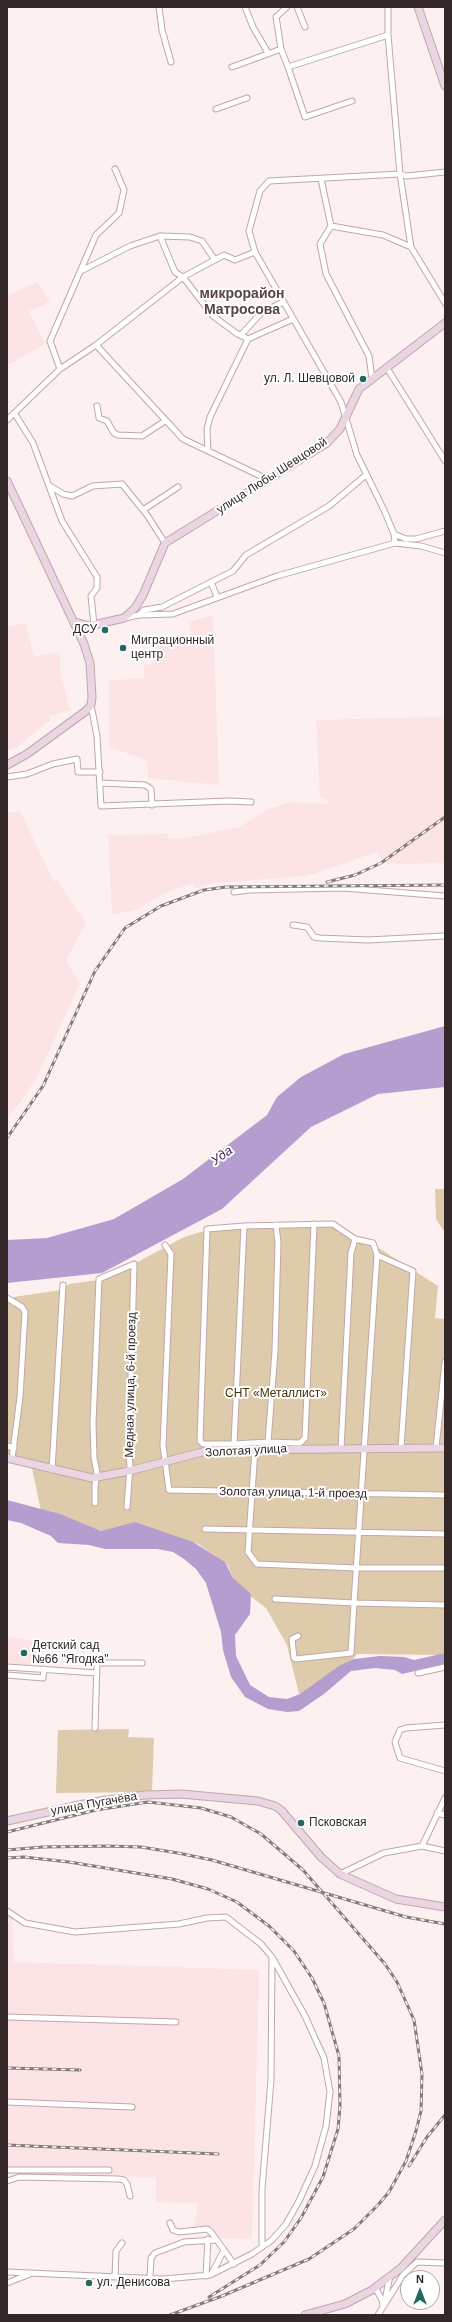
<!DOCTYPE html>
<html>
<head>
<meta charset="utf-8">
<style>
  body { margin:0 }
  #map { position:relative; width:452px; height:2322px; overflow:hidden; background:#fdf0f0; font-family:Helvetica,sans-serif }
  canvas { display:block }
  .frame { position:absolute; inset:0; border:8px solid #332728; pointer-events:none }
  .north { position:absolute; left:400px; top:2270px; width:40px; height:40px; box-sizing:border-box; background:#fff; border:1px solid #ada9a9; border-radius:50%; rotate:0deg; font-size:11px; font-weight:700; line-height:16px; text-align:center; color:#332728 }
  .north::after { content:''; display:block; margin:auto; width:14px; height:18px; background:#21695e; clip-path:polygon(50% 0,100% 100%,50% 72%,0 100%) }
</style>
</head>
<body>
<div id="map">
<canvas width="452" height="2322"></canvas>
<div class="frame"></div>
<div class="north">N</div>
</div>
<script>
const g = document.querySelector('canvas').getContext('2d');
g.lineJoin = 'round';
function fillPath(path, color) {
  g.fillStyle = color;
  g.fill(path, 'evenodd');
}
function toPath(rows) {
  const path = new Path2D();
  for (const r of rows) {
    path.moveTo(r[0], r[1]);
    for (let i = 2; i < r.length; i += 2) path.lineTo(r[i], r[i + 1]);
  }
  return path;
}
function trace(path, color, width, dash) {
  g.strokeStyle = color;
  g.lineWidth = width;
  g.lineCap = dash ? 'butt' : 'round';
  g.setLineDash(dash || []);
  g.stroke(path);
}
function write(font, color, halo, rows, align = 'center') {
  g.font = font + ' Helvetica,sans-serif';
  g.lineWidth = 4;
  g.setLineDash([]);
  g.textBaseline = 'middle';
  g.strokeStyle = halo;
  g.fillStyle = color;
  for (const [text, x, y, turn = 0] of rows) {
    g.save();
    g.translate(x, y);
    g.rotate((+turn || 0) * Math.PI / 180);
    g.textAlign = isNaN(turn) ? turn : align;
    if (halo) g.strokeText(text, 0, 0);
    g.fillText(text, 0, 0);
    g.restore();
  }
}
const built = toPath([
  [37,282,50,302,29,311,45,344,8,365,9,368,7,369,7,296],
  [213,615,219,785,148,778,147,760,109,747,109,680,144,679,144,665,153,664,153,646,192,639,189,622],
  [26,623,34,657,60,652,60,671,69,706,72,710,49,716,50,720,17,747,7,751,7,627],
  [445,717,445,863,386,864,377,852,306,876,214,883,196,888,194,883,170,891,133,911,112,914,108,835,168,834,169,839,180,839,240,827,266,810,290,802,331,804,320,796,316,720],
  [20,811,54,882,57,880,86,923,66,960,80,984,37,1077,22,1100,7,1117,7,813],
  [7,1637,42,1642,40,1666,7,1664],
  [7,1916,12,1918,14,1962,259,1970,252,2239,215,2238,214,2227,194,2228,198,2203,156,2202,156,2177,7,2174]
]);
const green = toPath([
  [435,1189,445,1189,445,1233,436,1219],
  [327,1224,374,1245,438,1286,435,1318,445,1319,445,1655,357,1654,350,1663,321,1685,299,1694,287,1645,266,1608,237,1586,227,1564,198,1544,132,1526,108,1532,86,1528,41,1511,32,1468,7,1459,7,1298,61,1290,69,1284,106,1279,184,1237,217,1227],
  [129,1729,128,1737,154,1738,152,1792,56,1793,58,1730]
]);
const water = toPath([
  [445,1026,445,1087,378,1094,311,1127,222,1209,102,1273,7,1283,7,1240,47,1238,114,1219,183,1179,267,1115,277,1097,301,1077,344,1054],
  [7,1500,60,1514,101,1531,135,1522,193,1542,225,1562,233,1578,251,1594,250,1614,235,1635,236,1656,250,1685,269,1697,287,1699,300,1694,339,1666,354,1659,380,1656,404,1657,414,1660,445,1653,445,1664,402,1674,395,1670,375,1668,351,1671,324,1694,299,1711,287,1712,268,1709,245,1697,231,1677,223,1650,221,1632,206,1583,196,1569,184,1559,173,1552,157,1549,105,1549,89,1545,58,1543,51,1536,21,1523,7,1520]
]);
const street = toPath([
  [159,7,162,30,171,62],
  [245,7,253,27,268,53],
  [297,7,305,27],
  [388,7,388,35,400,174,411,247],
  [281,49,276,17,287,7],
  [232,67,281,49,288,67,388,35],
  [288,67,305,117,352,101],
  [216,109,247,98],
  [321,179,331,226,320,244,326,274,369,356,372,379],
  [331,226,383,235,411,247,445,303],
  [160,236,190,237,202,241,215,260],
  [81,271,130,246,160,236,175,272,183,277,213,316,236,333,248,339],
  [241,335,261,313,283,302],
  [96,345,183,277,224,255,235,260,255,252],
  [387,368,445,461],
  [60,369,96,345,183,439,269,480],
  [97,406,99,418,107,421,114,433,118,435,142,436,165,421],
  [15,414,33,443,62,521,97,577,97,588,91,596,94,625],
  [7,420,60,369,50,341,96,235,119,213,124,190,115,169],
  [208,451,207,429,210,417,248,339,293,319],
  [50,486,63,494,72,496,93,486,122,484,147,515,165,543],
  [143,510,178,487],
  [394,534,406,539,416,539,445,531],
  [395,543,394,534,384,510,357,455,341,402,255,252,249,231,260,191,269,181,400,174,407,176,445,172],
  [211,582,217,597],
  [139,615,144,610,162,607,233,571,246,555,329,506,366,475],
  [125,618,139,615,173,614,277,576,395,543,421,546,445,553],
  [91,705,97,736,101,806,229,801,251,802],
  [7,777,27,774,53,764,77,759,78,772,100,772],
  [100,783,145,785,151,789,152,805],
  [234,892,249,890,343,888,445,896],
  [293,925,307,927,314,937,320,938,368,940,445,936],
  [244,1226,234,1444,203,1444,200,1441,207,1229,244,1226,333,1224,355,1239,373,1243,377,1255,413,1271,401,1448],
  [165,1245,171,1254,163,1446,169,1490,445,1495],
  [7,1298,22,1307,25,1312,20,1397,12,1459],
  [268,1442,300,1443,305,1438,314,1224],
  [234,1444,268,1442,275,1351,278,1243,276,1225],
  [7,1446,14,1448],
  [436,1448,445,1362],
  [255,1449,248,1552,257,1564,356,1568,445,1568],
  [341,1449,351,1253,355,1239],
  [52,1470,63,1285],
  [95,1503,95,1486,97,1472,94,1458,93,1423,99,1279,134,1264,129,1454,130,1466,127,1507],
  [205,1529,445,1534],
  [275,1599,354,1603,377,1255],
  [298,1636,292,1639,294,1658,296,1659,351,1653,354,1603,445,1605],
  [7,1667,97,1673],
  [418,1673,445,1667],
  [7,1675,43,1678,44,1669],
  [445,1725,406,1728,400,1730,395,1742,400,1758,445,1771],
  [95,1728,97,1663,142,1663],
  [437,1813,445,1815],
  [422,1846,445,1798],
  [340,1874,384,1853,422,1846,445,1851],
  [7,1911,25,1923,75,1932,179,1924,207,1918,226,1917,261,1944,272,1957,305,2016,324,2058,330,2092,326,2126,315,2166,299,2201,286,2224,272,2240,252,2254,210,2275,163,2279,7,2272],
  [7,2017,176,2022],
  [7,2102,132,2107],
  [7,2170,109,2170],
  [7,2181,19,2177,118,2179,124,2180,127,2184,130,2196],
  [170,2223,173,2230,179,2232,207,2229,211,2232,234,2264],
  [262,2247,262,2189,271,2080,272,1958],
  [212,2273,224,2250],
  [206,2276,208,2239],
  [115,2277,116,2251,122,2243],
  [150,2278,151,2258,155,2253,184,2242,216,2240],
  [7,2283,30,2274],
  [375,2287,382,2300,383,2305],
  [385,2300,390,2276],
  [378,2315,403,2275,417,2262,445,2263]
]);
const secondary = toPath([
  [418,7,445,86],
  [7,481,84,644,90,663,92,697,91,705,86,711,27,754,7,765],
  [75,622,89,626,124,618,135,608,143,595,165,543,327,443,340,429,359,389,445,323],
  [7,1458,92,1478,129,1471,210,1450,445,1448],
  [7,1821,93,1802,145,1795,181,1794,258,1801,275,1806,281,1810,321,1857,340,1874,396,1899,445,1907],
  [305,2315,345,2304,372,2290,401,2268,445,2220]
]);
const rail = toPath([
  [327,882,355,875,381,863,445,817],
  [7,1138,43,1086,95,971,125,928,161,906,204,890,226,887,445,885],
  [7,1832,96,1810,148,1802,201,1808,231,1817,261,1834,303,1870,385,1964,397,1982,414,2020,422,2074,421,2111,416,2131,406,2161,389,2192,378,2205,354,2229,309,2259,222,2296,170,2315],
  [7,1850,43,1847,108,1846,141,1847,178,1853,212,1860,406,1917,445,1924],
  [7,1858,24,1857,69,1862,172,1879,208,1889,237,1902,269,1926,294,1951,312,1978,324,2003,339,2056,340,2106,338,2129,323,2177,301,2218,284,2242,260,2265,209,2297],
  [7,2068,80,2070],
  [7,2145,218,2154],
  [409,2166,427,2137,445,2115]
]);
const markers = [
  [363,379,4,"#21695e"],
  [105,630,4,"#21695e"],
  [123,648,4,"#21695e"],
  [24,1653,4,"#21695e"],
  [301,1823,4,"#21695e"],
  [89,2283,4,"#21695e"]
];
const poiNames = [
  ["ул. Л. Шевцовой",355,379,"right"],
  ["ДСУ",97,630,"right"],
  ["Миграционный",131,641],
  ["центр",131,655],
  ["Детский сад",32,1646],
  ["№66 \"Ягодка\"",32,1660],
  ["Псковская",309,1823],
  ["ул. Денисова",97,2283]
];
const streetNames = [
  ["улица Любы Шевцовой",272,476,-33],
  ["Медная улица, 6-й проезд",131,1385,-89],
  ["Золотая улица",246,1451,-3],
  ["Золотая улица, 1-й проезд",293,1493,1],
  ["улица Пугачёва",94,1804,-10]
];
const parkNames = [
  ["СНТ «Металлист»",276,1394]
];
const waterNames = [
  ["Уда",222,1156,-36]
];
const quarterNames = [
  ["микрорайон",242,294],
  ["Матросова",242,310]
];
fillPath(built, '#fce3e4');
fillPath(green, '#decbab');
fillPath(water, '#b69dcf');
trace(street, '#c3a6a7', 7);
trace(secondary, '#c3a6a7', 9);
trace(street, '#fff', 5);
trace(secondary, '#e9d6e2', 7);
trace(rail, '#877a7b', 3);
trace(rail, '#fff', 1.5, [4.5]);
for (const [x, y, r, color] of markers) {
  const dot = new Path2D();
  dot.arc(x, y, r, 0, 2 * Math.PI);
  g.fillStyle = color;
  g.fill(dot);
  trace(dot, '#fff', 1.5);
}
write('12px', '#332728', '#fff', poiNames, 'left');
write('12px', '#332728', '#fff', streetNames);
write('12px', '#443005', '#fff', parkNames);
write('italic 13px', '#44235f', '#fff', waterNames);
write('bold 14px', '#5c4345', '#fff', quarterNames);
</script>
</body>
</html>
